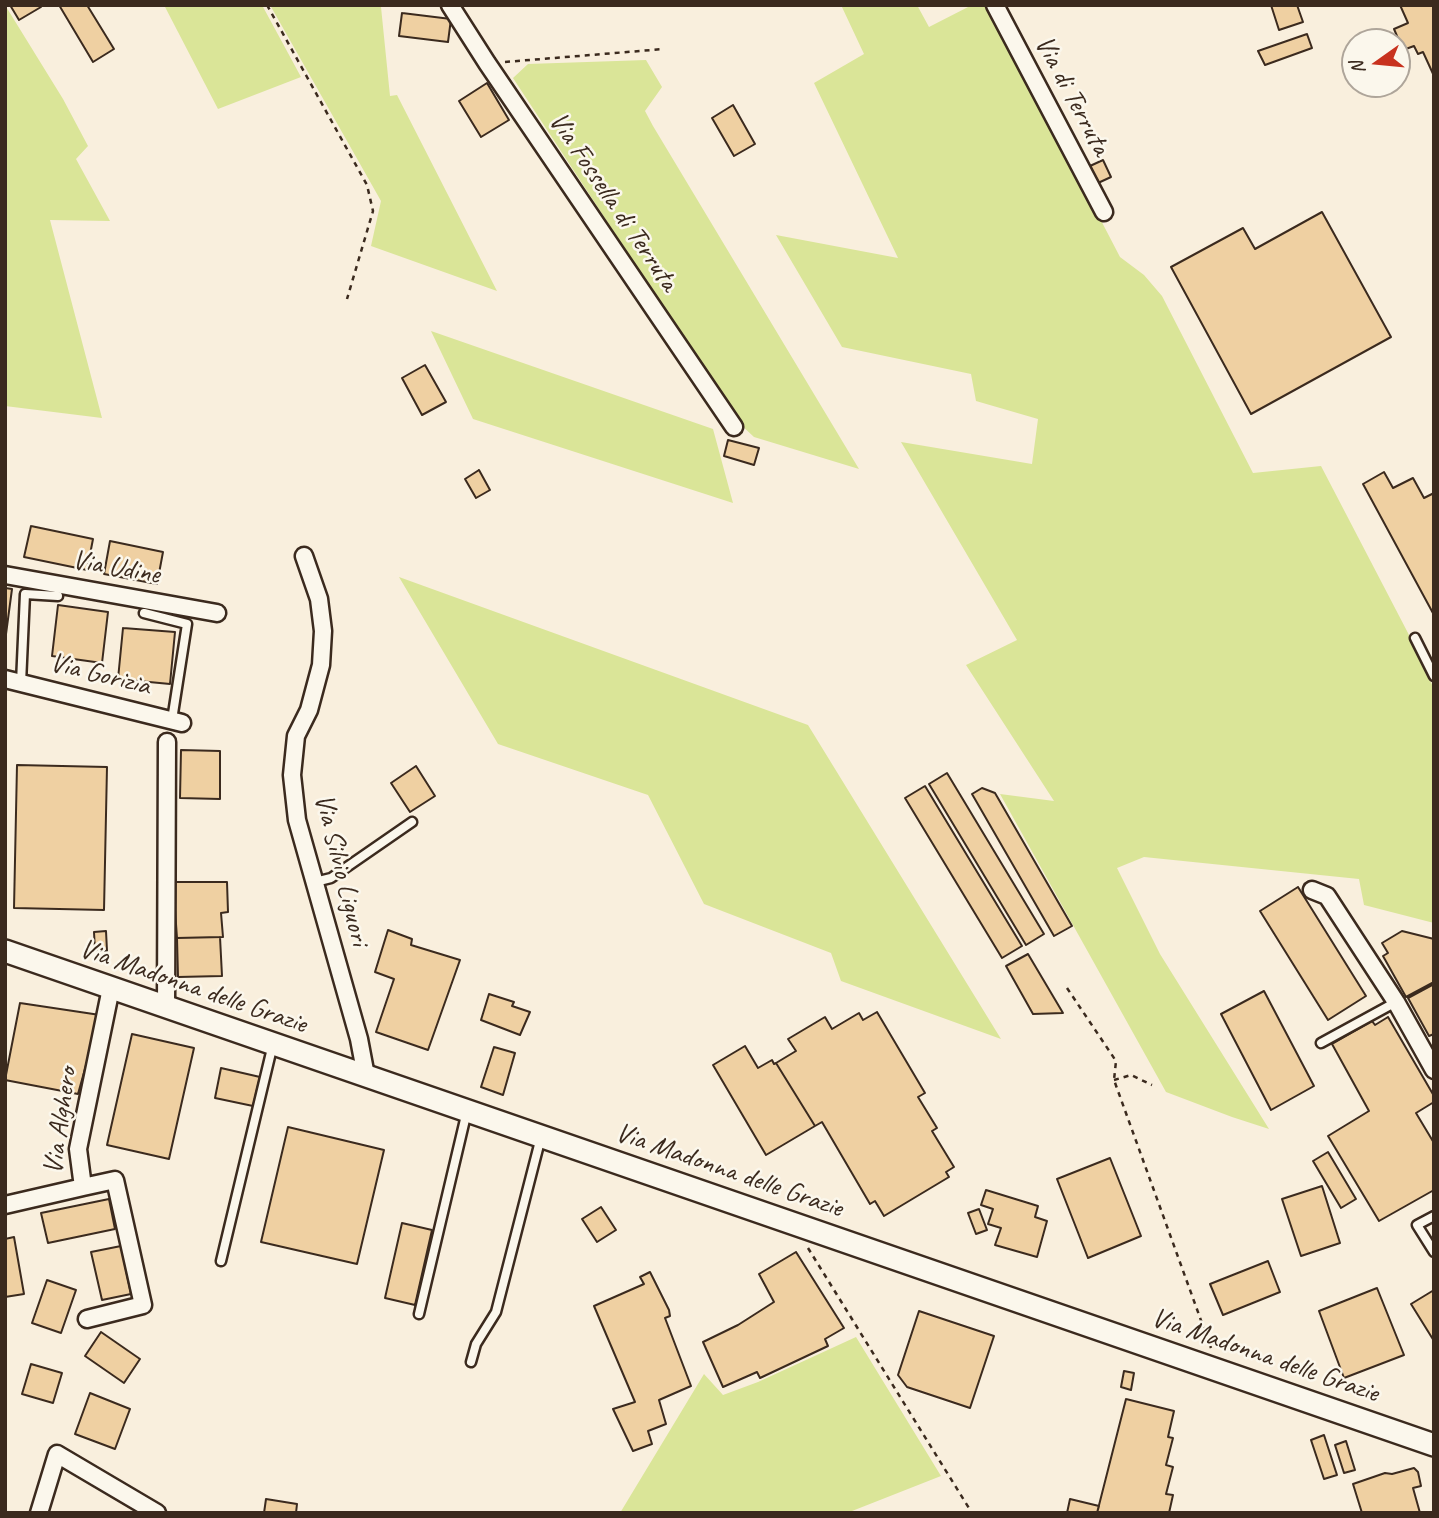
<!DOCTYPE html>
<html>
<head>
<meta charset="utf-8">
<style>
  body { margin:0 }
  #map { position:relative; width:1439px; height:1518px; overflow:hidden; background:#f9efdd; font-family:Caveat,sans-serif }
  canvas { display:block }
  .frame { position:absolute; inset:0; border:7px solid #3b2a1e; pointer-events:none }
  .north { position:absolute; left:1341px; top:28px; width:70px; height:70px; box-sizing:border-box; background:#fbf7ec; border:2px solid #aea59a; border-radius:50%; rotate:255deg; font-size:19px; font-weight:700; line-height:28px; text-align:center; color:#3b2a1e }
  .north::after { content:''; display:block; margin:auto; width:24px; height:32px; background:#c8321e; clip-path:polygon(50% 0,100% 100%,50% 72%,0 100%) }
</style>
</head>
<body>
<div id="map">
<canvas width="1439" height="1518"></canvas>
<div class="frame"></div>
<div class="north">N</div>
</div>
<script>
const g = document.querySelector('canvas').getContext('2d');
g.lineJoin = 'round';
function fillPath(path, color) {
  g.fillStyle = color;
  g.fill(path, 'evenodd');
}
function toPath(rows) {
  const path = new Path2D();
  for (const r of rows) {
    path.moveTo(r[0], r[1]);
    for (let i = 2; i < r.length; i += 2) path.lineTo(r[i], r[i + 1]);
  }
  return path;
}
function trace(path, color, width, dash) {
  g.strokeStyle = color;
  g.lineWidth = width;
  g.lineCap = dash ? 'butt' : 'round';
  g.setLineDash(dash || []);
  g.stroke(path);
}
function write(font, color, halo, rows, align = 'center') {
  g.font = font + ' Caveat,sans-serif';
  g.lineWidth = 5;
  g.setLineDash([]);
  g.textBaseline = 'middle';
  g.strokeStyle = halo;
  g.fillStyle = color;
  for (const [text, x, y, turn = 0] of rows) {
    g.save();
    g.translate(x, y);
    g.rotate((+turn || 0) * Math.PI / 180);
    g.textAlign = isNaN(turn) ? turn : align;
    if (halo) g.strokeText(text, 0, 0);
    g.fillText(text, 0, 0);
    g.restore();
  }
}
const green = toPath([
  [5,5,63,99,88,146,76,159,110,221,50,220,102,418,5,406],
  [164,5,262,5,301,77,218,109],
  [270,5,368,5,381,7,390,96,397,95,497,291,371,246,381,201],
  [841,5,917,5,929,27,972,5,989,5,1120,257,1144,275,1162,296,1253,473,1321,466,1408,633,1434,689,1434,923,1364,905,1359,879,1144,857,1117,868,1160,954,1269,1129,1232,1117,1166,1092,1000,794,1054,801,966,665,1017,640,901,442,1032,464,1038,419,976,401,971,374,842,347,776,235,898,258,814,83,864,54],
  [646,60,662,87,645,111,653,126,859,469,754,437,740,424,513,78,528,64],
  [431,331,713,429,733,503,473,419],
  [399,577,808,725,1001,1039,841,981,831,953,704,904,648,795,498,744],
  [856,1337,941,1476,847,1513,620,1513,704,1374,723,1395,758,1382]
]);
const building = toPath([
  [10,5,40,5,41,7,19,20,10,5],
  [59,5,87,5,114,49,93,62,59,5],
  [1271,5,1297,5,1303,22,1279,30,1271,5],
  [1400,5,1434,5,1434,76,1423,52,1418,54,1414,46,1403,50,1394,29,1408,23,1400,5],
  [402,13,451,19,448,42,399,36,402,13],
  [1307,34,1312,48,1265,65,1258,51,1307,34],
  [487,83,509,120,481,137,459,101,487,83],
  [733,105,755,144,734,156,712,118,733,105],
  [1103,160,1111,177,1098,183,1090,166,1103,160],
  [1322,212,1391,337,1251,414,1171,267,1243,228,1255,249,1322,212],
  [425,365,446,402,422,415,402,378,425,365],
  [728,440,759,448,754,465,724,456,728,440],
  [479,470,490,490,476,498,465,479,479,470],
  [1384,472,1393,488,1413,478,1424,498,1434,493,1434,615,1363,484,1384,472],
  [31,526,93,539,87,570,24,557,31,526],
  [110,541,163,552,157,584,104,574,110,541],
  [5,588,12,589,6,634,5,634,5,588],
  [58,605,108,612,102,663,52,656,58,605],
  [123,628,175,632,170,684,118,679,123,628],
  [181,750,220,751,220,799,180,798,181,750],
  [17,765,107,767,104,910,14,908,17,765],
  [416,766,435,796,410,812,391,783,416,766],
  [947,773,1044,934,1026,945,929,784,947,773],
  [925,786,1022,946,1002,958,905,798,925,786],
  [982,788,995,793,1072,926,1054,936,972,794,982,788],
  [173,882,227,882,228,912,221,913,223,937,177,938,173,882],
  [1298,887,1366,996,1328,1020,1260,911,1298,887],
  [388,930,412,939,411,945,460,960,428,1050,376,1032,394,979,375,972,388,930],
  [106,931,107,951,95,951,94,932,106,931],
  [1402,931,1434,939,1434,982,1406,997,1383,956,1388,953,1382,943,1402,931],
  [220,937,222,976,178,977,177,938,220,937],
  [1028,954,1063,1013,1033,1014,1006,966,1028,954],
  [1434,984,1434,1034,1429,1036,1408,998,1434,984],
  [1264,991,1314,1086,1271,1110,1221,1014,1264,991],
  [489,994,514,1002,512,1006,530,1012,520,1035,481,1020,489,994],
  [20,1003,100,1015,78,1094,5,1080,20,1003],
  [877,1012,925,1093,918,1097,937,1128,932,1131,954,1167,946,1172,949,1177,884,1216,875,1201,870,1204,822,1122,815,1126,776,1063,796,1051,788,1039,825,1017,832,1029,859,1013,863,1020,877,1012],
  [1388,1017,1434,1096,1434,1102,1416,1113,1434,1143,1434,1190,1379,1221,1328,1136,1369,1111,1332,1044,1372,1021,1375,1025,1388,1017],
  [132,1034,194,1048,169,1159,107,1145,132,1034],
  [745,1046,758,1068,772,1060,774,1064,776,1063,815,1126,766,1155,713,1065,745,1046],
  [494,1047,515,1053,503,1095,481,1087,494,1047],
  [221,1068,260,1077,253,1106,215,1098,221,1068],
  [288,1127,384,1150,357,1264,261,1242,288,1127],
  [1328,1152,1356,1199,1341,1208,1313,1161,1328,1152],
  [1110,1158,1141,1236,1088,1258,1057,1179,1110,1158],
  [1322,1186,1340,1243,1301,1256,1282,1199,1322,1186],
  [986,1190,1038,1206,1035,1217,1047,1221,1037,1257,995,1245,1001,1228,988,1224,993,1209,981,1205,986,1190],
  [109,1199,115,1229,48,1243,41,1213,109,1199],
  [601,1207,616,1230,597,1242,582,1219,601,1207],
  [979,1209,987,1230,976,1234,968,1213,979,1209],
  [402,1223,432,1230,415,1305,385,1298,402,1223],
  [14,1237,24,1294,5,1297,5,1239,14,1237],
  [121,1246,131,1294,102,1300,91,1252,121,1246],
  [796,1252,844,1328,825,1339,828,1346,760,1378,757,1372,723,1387,703,1342,738,1325,774,1302,759,1274,796,1252],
  [1268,1261,1280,1292,1223,1315,1210,1284,1268,1261],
  [650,1272,669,1310,670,1316,665,1318,691,1386,659,1400,666,1424,648,1431,652,1444,633,1451,613,1409,635,1402,594,1306,644,1284,640,1277,650,1272],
  [47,1280,76,1290,61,1333,32,1323,47,1280],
  [1377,1288,1404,1355,1344,1378,1319,1311,1377,1288],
  [1434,1290,1434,1341,1411,1304,1434,1290],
  [919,1311,994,1336,970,1408,907,1387,898,1375,919,1311],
  [101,1332,140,1359,124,1383,85,1356,101,1332],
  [31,1364,62,1373,53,1403,22,1394,31,1364],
  [1124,1371,1134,1373,1131,1390,1121,1387,1124,1371],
  [90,1393,130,1409,115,1449,75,1434,90,1393],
  [1126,1399,1174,1411,1168,1437,1173,1438,1166,1465,1173,1467,1166,1494,1173,1495,1169,1513,1097,1513,1126,1399],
  [1324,1435,1337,1475,1324,1479,1311,1440,1324,1435],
  [1346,1441,1355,1470,1344,1473,1335,1445,1346,1441],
  [1414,1468,1418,1472,1421,1486,1413,1488,1420,1513,1362,1513,1353,1484,1385,1473,1392,1474,1414,1468],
  [266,1499,297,1504,296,1513,264,1513,266,1499],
  [1070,1499,1099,1506,1097,1513,1067,1513,1070,1499]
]);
const path = toPath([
  [267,5,367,185,373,211,347,299],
  [505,62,664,49],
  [1067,988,1116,1061,1114,1080,1211,1348],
  [1114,1080,1131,1075,1152,1085],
  [808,1248,972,1513]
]);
const lane = toPath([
  [144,613,187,624,172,720],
  [1415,638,1434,676],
  [21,683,25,594,58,596],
  [315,882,331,878,412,822],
  [1321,1043,1396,1002],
  [1434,1216,1417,1225,1434,1252],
  [221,1261,273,1044],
  [419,1314,467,1111],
  [471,1362,476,1344,496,1312,541,1137]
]);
const street = toPath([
  [450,5,487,63,734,427],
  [995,5,1104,212],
  [304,556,319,599,323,631,321,665,309,710,296,736,292,775,297,820,359,1039,366,1076],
  [5,575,217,613],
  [5,679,182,723],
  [1312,890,1327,896,1396,1002,1434,1070],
  [166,1007,167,742],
  [83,1187,115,1180,143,1305,87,1319],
  [5,1205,83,1187,78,1149,111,988],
  [39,1513,57,1454,157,1513]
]);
const secondary = toPath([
  [5,951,1434,1445]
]);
const streetNames = [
  ["Via di Terruta",1072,96,62],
  ["Via Fossella di Terruta",613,202,56],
  ["Via Udine",116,568,10],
  ["Via Gorizia",100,675,14],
  ["Via Silvio Liguori",341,870,76],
  ["Via Madonna delle Grazie",193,987,19],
  ["Via Alghero",61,1121,-82],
  ["Via Madonna delle Grazie",729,1171,19],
  ["Via Madonna delle Grazie",1265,1356,19]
];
fillPath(green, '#dae598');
fillPath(building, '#efd0a2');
trace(building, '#3b2a1e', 2);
trace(lane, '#3b2a1e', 13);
trace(street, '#3b2a1e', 21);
trace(secondary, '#3b2a1e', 26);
trace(path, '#3b2a1e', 2.5, [5, 5]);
trace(lane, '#fbf7ec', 8);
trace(street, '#fbf7ec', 16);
trace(secondary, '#fbf7ec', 21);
write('28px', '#3b2a1e', '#fbf7ec', streetNames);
</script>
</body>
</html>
